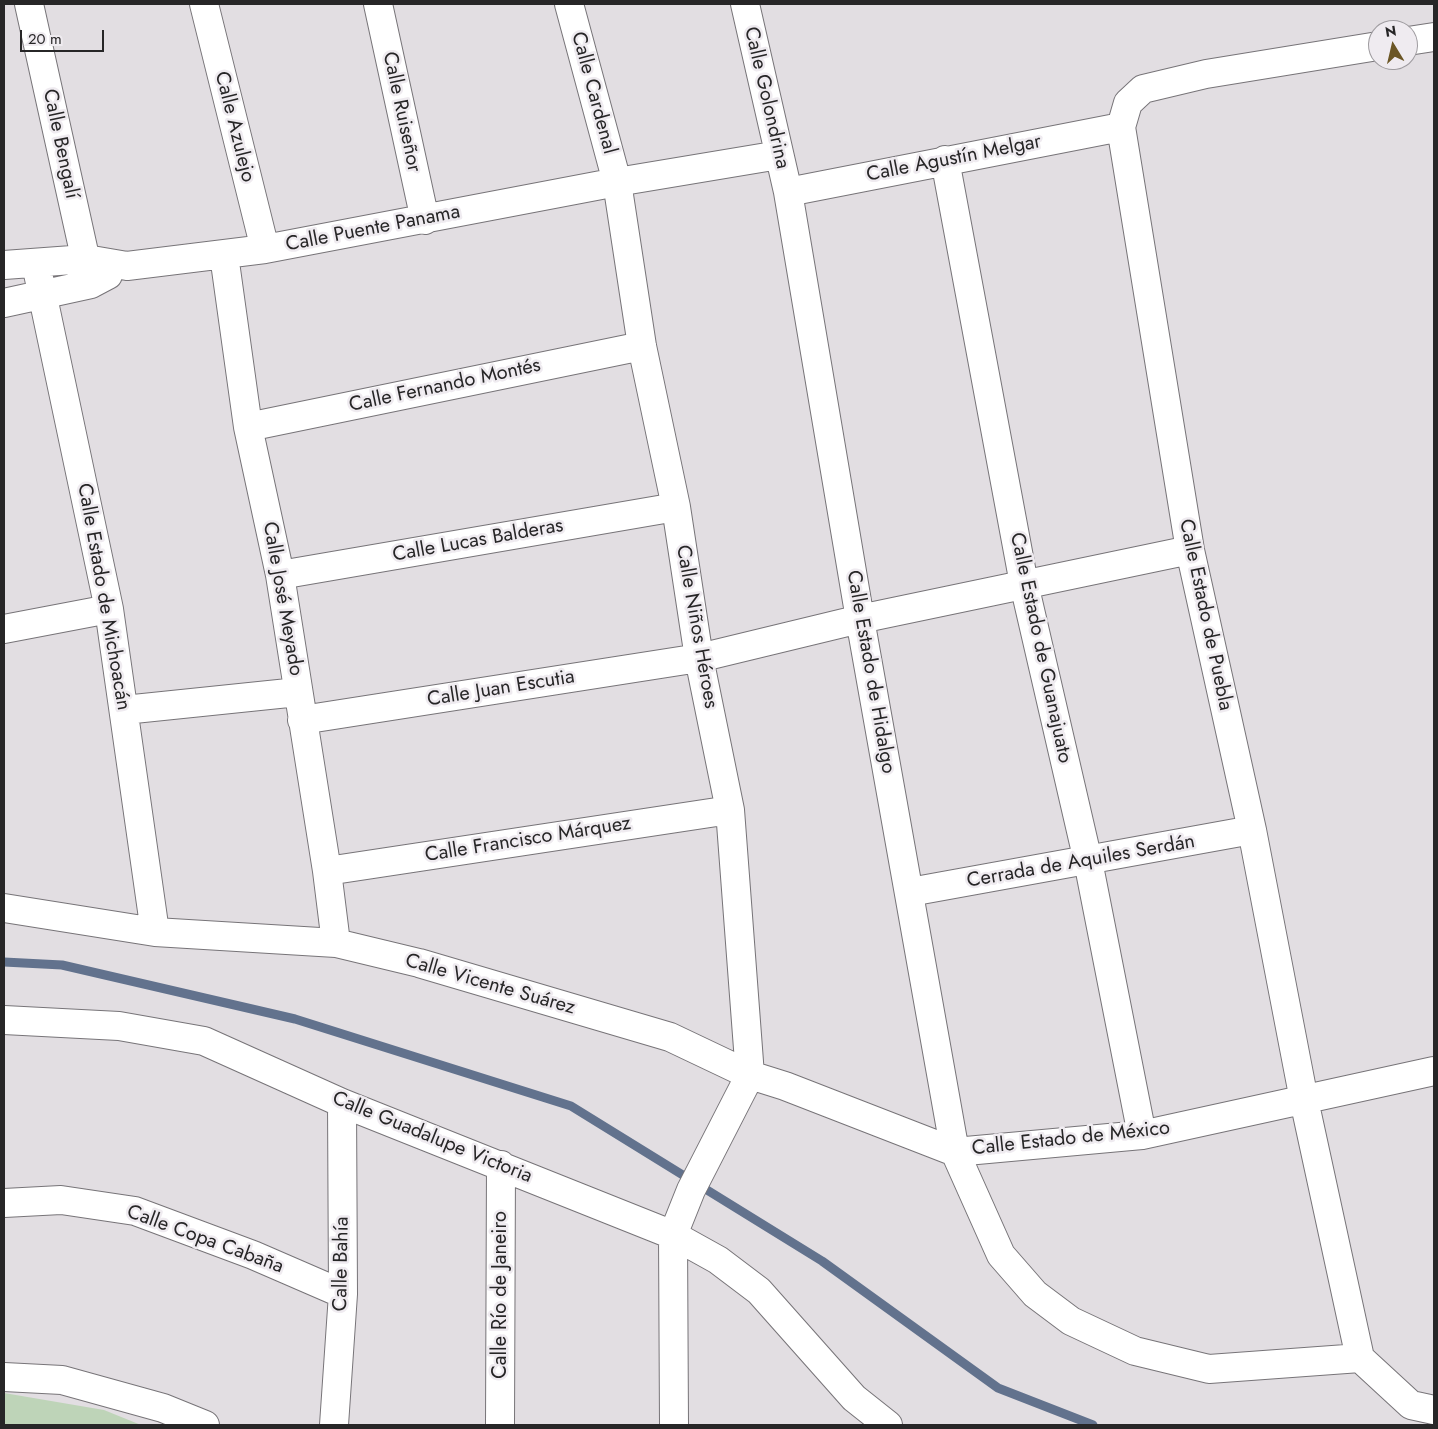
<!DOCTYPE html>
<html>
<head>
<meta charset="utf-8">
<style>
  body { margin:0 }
  #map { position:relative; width:1438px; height:1429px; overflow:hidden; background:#e2dee2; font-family:Jost,sans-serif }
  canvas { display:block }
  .frame { position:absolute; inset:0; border:5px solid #272627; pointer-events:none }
  .north { position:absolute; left:1368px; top:20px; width:50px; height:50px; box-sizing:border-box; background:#efebf0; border:1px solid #9f9ca0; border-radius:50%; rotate:351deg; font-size:14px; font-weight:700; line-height:20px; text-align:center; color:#272627 }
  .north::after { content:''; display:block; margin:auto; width:18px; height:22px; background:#6b5625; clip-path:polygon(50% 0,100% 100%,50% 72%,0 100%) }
  .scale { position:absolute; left:20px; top:30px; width:84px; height:22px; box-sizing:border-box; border:2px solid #272627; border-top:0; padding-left:6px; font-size:15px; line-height:18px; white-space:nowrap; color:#272627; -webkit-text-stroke:4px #efebf0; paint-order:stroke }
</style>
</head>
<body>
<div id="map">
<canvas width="1438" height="1429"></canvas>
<div class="frame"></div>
<div class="north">N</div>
<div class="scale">20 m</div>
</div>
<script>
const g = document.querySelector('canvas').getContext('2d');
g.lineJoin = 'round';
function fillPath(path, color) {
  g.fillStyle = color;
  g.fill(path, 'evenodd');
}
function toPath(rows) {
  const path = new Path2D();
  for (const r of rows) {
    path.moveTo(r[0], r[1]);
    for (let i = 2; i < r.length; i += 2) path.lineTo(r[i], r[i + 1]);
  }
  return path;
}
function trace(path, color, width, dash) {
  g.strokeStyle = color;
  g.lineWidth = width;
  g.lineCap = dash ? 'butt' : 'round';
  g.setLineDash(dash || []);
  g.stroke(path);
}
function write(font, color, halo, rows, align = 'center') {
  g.font = font + ' Jost,sans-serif';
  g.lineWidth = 5;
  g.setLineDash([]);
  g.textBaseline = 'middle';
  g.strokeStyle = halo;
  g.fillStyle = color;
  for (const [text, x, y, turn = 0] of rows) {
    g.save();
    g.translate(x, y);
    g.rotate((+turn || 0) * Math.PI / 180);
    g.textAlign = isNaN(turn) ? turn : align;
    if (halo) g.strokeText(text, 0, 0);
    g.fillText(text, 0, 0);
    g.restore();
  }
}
const green = toPath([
  [4,1393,104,1410,141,1425,4,1425]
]);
const stream = toPath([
  [4,962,62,965,295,1019,571,1106,822,1261,998,1388,1093,1425]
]);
const minor = toPath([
  [29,4,91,284],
  [204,4,265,249],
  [378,4,425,220],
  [569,4,617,182,642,346,676,507,699,658,730,810,750,1075,691,1190,673,1235,674,1425],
  [745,4,788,192,860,619,955,1152,1001,1255,1035,1294,1071,1321,1135,1351,1209,1369,1360,1358],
  [1408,41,1434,37],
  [1378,46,1206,74,1143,89,1128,103,1121,127,1190,550,1252,830,1304,1100,1360,1358,1411,1405,1434,1410],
  [945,160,1024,584,1088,861,1142,1135],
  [788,192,1121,127],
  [224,255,248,427,280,575,327,871,336,943],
  [36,264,109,609,155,932],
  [4,265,86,259,127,266,265,249,617,182,779,155],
  [4,303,91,284,108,275],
  [248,427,642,346],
  [280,575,676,507],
  [4,629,109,609],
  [124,710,298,692],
  [302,720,699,658,860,619,1190,550],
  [327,871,730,810],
  [910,892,1252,830],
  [4,908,155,932,336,943,419,963,670,1037,750,1075,785,1086,955,1152,1142,1135,1434,1071],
  [4,1020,119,1026,204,1041,342,1103,673,1235,718,1260,759,1291,854,1398,888,1425],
  [4,1203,61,1200,135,1211,253,1255,343,1294],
  [4,1377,62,1380,163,1408,205,1425],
  [334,1425,343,1294,342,1103],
  [500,1425,501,1165]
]);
const streetNames = [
  ["Calle Cardenal",593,93,75],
  ["Calle Golondrina",766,98,77],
  ["Calle Ruiseñor",401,112,78],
  ["Calle Azulejo",234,127,76],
  ["Calle Bengalí",60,144,78],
  ["Calle Agustín Melgar",954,159,-11],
  ["Calle Puente Panama",373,229,-11],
  ["Calle Fernando Montés",445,386,-12],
  ["Calle Lucas Balderas",478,541,-10],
  ["Calle Estado de Michoacán",103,597,80],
  ["Calle José Meyado",282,599,80],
  ["Calle Estado de Puebla",1205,615,78],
  ["Calle Niños Héroes",696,627,80],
  ["Calle Estado de Guanajuato",1040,648,78],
  ["Calle Estado de Hidalgo",870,672,80],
  ["Calle Juan Escutia",501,689,-9],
  ["Calle Francisco Márquez",528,840,-9],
  ["Cerrada de Aquiles Serdán",1081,862,-10],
  ["Calle Vicente Suárez",490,985,16],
  ["Calle Guadalupe Victoria",432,1138,22],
  ["Calle Estado de México",1071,1139,-6],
  ["Calle Copa Cabaña",205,1240,20],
  ["Calle Bahía",342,1264,-89],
  ["Calle Río de Janeiro",501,1295,-90]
];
fillPath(green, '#bed4b8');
trace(stream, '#62728d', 9);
trace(minor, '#777478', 30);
trace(minor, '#fff', 28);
write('20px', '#272627', '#efebf0', streetNames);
</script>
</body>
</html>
